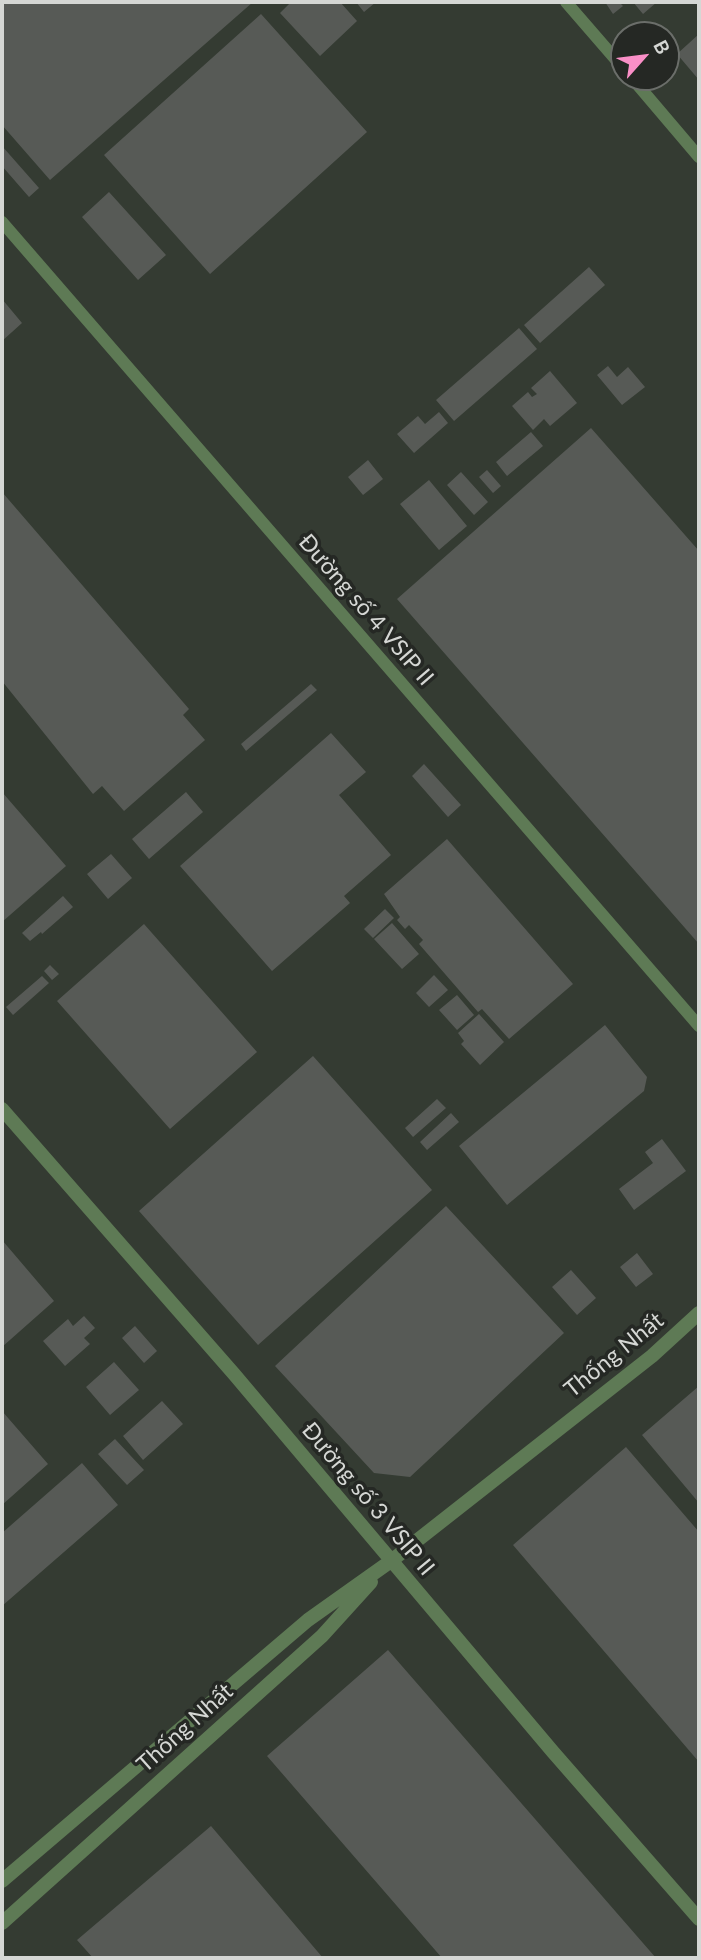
<!DOCTYPE html>
<html>
<head>
<meta charset="utf-8">
<style>
  body { margin:0 }
  #map { position:relative; width:701px; height:1960px; overflow:hidden; background:#2f322e; font-family:Lato,sans-serif }
  canvas { display:block }
  .frame { position:absolute; inset:0; border:4px solid #d5d7d4; pointer-events:none }
  .north { position:absolute; left:610px; top:21px; width:70px; height:70px; box-sizing:border-box; background:#252824; border:2px solid #6b6e6a; border-radius:50%; rotate:62deg; font-size:19px; font-weight:700; line-height:28px; text-align:center; color:#d5d7d4 }
  .north::after { content:''; display:block; margin:auto; width:24px; height:32px; background:#fa8fc7; clip-path:polygon(50% 0,100% 100%,50% 72%,0 100%) }
</style>
</head>
<body>
<div id="map">
<canvas width="701" height="1960"></canvas>
<div class="frame"></div>
<div class="north">B</div>
</div>
<script>
const g = document.querySelector('canvas').getContext('2d');
g.lineJoin = 'round';
function fillPath(path, color) {
  g.fillStyle = color;
  g.fill(path, 'evenodd');
}
function toPath(rows) {
  const path = new Path2D();
  for (const r of rows) {
    path.moveTo(r[0], r[1]);
    for (let i = 2; i < r.length; i += 2) path.lineTo(r[i], r[i + 1]);
  }
  return path;
}
function trace(path, color, width, dash) {
  g.strokeStyle = color;
  g.lineWidth = width;
  g.lineCap = dash ? 'butt' : 'round';
  g.setLineDash(dash || []);
  g.stroke(path);
}
function write(font, color, halo, rows, align = 'center') {
  g.font = font + ' Lato,sans-serif';
  g.lineWidth = 7;
  g.setLineDash([]);
  g.textBaseline = 'middle';
  g.strokeStyle = halo;
  g.fillStyle = color;
  for (const [text, x, y, turn = 0] of rows) {
    g.save();
    g.translate(x, y);
    g.rotate((+turn || 0) * Math.PI / 180);
    g.textAlign = isNaN(turn) ? turn : align;
    if (halo) g.strokeText(text, 0, 0);
    g.fillText(text, 0, 0);
    g.restore();
  }
}
const built = toPath([
  [2,2,699,2,699,1958,2,1958],
  [624,35,666,35,666,77,624,77]
]);
const building = toPath([
  [2,2,253,2,50,180,2,125],
  [291,2,340,2,357,21,320,56,280,13],
  [356,2,376,2,364,12],
  [605,2,619,2,623,6,613,14],
  [633,2,657,2,643,14],
  [261,14,367,132,210,274,104,155],
  [699,34,699,80,677,54],
  [2,146,39,188,29,197,2,166],
  [109,192,166,255,138,280,82,217],
  [589,267,605,285,540,343,524,325],
  [2,299,22,323,2,341],
  [519,328,537,349,454,421,436,400],
  [608,366,617,377,628,367,645,387,622,405,597,375],
  [550,371,577,403,550,426,544,419,533,430,512,406,528,392,532,397,537,394,531,388],
  [439,412,448,423,414,453,397,434,418,416,425,424],
  [591,428,699,551,699,944,397,599],
  [531,432,543,446,507,476,496,462],
  [368,460,383,479,363,495,348,477],
  [487,470,501,486,493,493,479,477],
  [461,472,488,502,474,515,447,485],
  [429,480,467,526,439,550,400,504],
  [2,492,189,709,183,715,205,740,124,811,102,786,93,794,2,681],
  [311,684,317,690,246,751,241,744],
  [331,733,366,772,339,795,391,855,344,896,350,903,272,971,180,866],
  [424,764,461,805,448,817,412,776],
  [2,792,66,866,2,922],
  [186,792,203,812,149,859,132,839],
  [447,839,573,984,509,1039,482,1009,478,1012,419,944,423,940,409,925,405,929,397,920,400,917,384,894],
  [111,854,132,878,108,899,87,874],
  [63,896,73,907,42,934,41,932,30,941,22,933],
  [385,909,394,918,373,938,364,929],
  [392,923,419,954,402,969,374,939],
  [144,924,257,1052,170,1129,57,1001],
  [50,965,59,974,52,980,44,971],
  [434,975,448,990,429,1007,416,993],
  [42,976,49,983,13,1015,6,1007],
  [457,995,474,1015,457,1030,439,1010],
  [479,1014,504,1042,480,1065,461,1044,464,1041,458,1033],
  [605,1025,647,1077,644,1091,507,1205,459,1146],
  [313,1056,432,1190,258,1345,139,1211],
  [437,1099,446,1108,413,1137,405,1128],
  [451,1113,459,1122,427,1150,420,1142],
  [662,1139,686,1171,634,1210,619,1189,653,1163,645,1152],
  [446,1206,564,1333,410,1477,374,1473,275,1366],
  [2,1240,54,1301,2,1347],
  [637,1253,653,1274,636,1287,620,1267],
  [571,1270,596,1298,577,1315,552,1287],
  [84,1316,95,1328,84,1338,90,1344,65,1366,43,1341,68,1319,73,1326],
  [135,1326,157,1351,144,1363,122,1338],
  [114,1362,139,1390,110,1415,86,1387],
  [699,1386,699,1503,642,1435],
  [162,1401,183,1424,143,1460,123,1436],
  [2,1411,48,1464,2,1505],
  [115,1439,144,1470,127,1485,98,1454],
  [626,1447,699,1532,699,1762,513,1545],
  [82,1463,118,1505,2,1606,2,1533],
  [388,1650,656,1958,442,1958,267,1756],
  [211,1826,323,1958,93,1958,77,1940]
]);
const minor = toPath([
  [566,2,624,69],
  [631,77,699,157],
  [2,222,699,1026]
]);
const tertiary = toPath([
  [2,1109,234,1374,553,1752,699,1919],
  [2,1881,308,1620,391,1561,652,1356,699,1313],
  [2,1923,322,1636,371,1582]
]);
const streetNames = [
  ["Đường số 4 VSIP II",366,610,49],
  ["Thống Nhất",614,1355,-39],
  ["Đường số 3 VSIP II",368,1499,50],
  ["Thống Nhất",185,1728,-42]
];
fillPath(built, '#343b32');
fillPath(building, '#575a56');
trace(minor, '#5e7a55', 12);
trace(tertiary, '#5e7a55', 14);
write('23px', '#d5d7d4', '#252824', streetNames);
</script>
</body>
</html>
